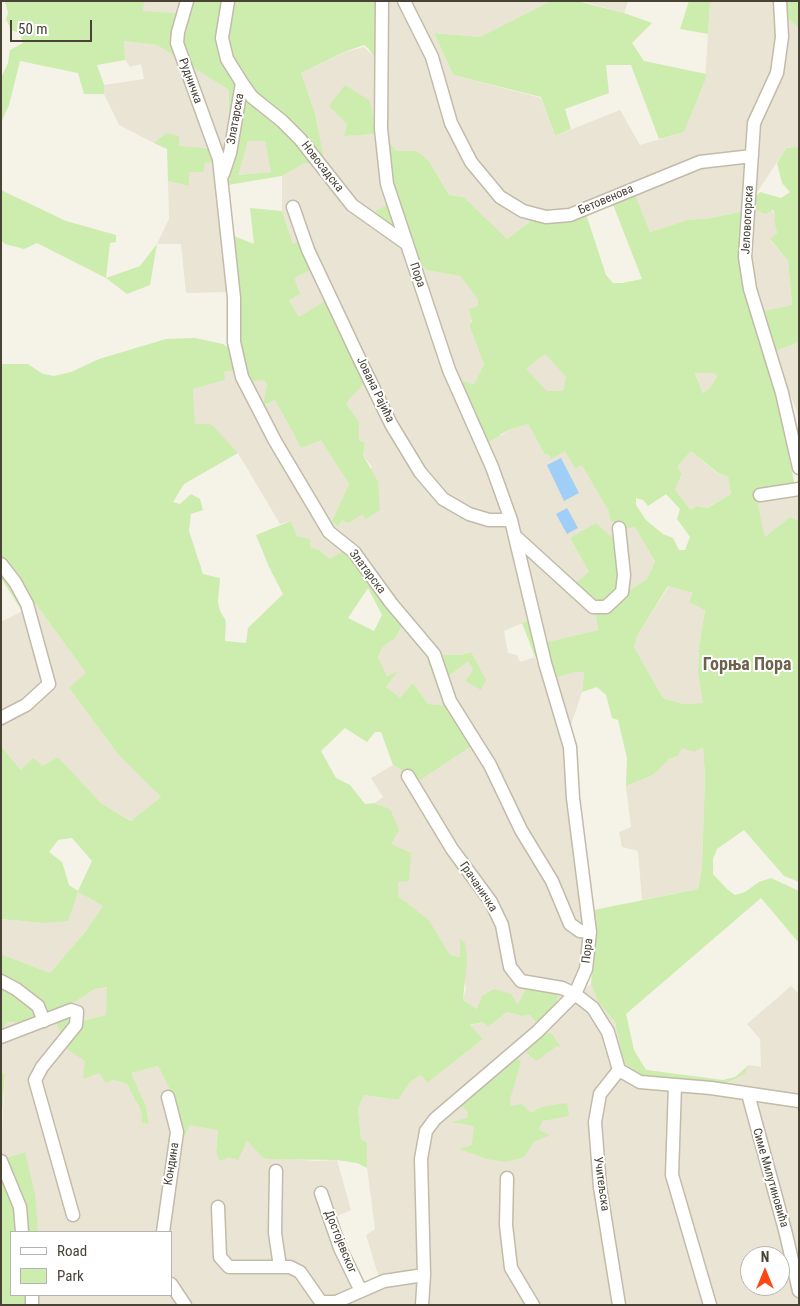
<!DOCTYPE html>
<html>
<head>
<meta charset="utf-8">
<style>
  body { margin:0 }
  #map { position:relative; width:800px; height:1306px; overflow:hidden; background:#f5f2e8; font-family:"Roboto Condensed",sans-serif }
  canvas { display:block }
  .frame { position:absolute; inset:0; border:2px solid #494336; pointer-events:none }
  .legend { position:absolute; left:10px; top:1231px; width:162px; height:65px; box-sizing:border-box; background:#fff; border:1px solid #b6b4af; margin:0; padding:6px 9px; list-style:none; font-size:15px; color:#494336 }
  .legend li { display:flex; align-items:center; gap:10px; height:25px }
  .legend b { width:25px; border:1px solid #b6b4af }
  .north { position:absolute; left:740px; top:1246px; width:50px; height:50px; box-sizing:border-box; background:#fff; border:1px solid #b6b4af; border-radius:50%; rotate:0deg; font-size:14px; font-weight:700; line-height:20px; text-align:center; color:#494336 }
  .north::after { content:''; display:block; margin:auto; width:18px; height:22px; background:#ff4615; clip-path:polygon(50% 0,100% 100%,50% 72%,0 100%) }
  .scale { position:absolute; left:10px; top:20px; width:82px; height:22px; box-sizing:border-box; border:2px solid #494336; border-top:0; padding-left:6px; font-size:15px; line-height:18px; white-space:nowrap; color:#494336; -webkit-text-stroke:4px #fff; paint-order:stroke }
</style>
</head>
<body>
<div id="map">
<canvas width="800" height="1306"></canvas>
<div class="frame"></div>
<ul class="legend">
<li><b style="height:6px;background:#fff"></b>Road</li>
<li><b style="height:14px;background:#ccedad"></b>Park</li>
</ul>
<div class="north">N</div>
<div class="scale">50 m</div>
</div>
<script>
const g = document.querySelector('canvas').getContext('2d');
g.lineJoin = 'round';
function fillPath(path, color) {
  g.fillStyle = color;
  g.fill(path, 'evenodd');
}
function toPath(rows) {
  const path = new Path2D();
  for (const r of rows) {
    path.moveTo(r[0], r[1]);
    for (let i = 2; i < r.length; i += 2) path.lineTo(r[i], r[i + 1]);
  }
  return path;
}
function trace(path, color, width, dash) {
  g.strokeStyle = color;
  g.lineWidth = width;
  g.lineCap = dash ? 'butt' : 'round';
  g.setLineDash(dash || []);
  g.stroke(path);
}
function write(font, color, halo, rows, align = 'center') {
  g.font = font + ' "Roboto Condensed",sans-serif';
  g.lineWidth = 4;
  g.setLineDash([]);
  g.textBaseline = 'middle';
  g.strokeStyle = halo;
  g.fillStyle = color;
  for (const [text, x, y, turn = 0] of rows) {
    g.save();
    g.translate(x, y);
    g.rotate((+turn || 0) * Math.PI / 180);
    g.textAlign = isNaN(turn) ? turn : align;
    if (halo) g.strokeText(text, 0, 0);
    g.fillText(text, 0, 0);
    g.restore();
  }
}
const residential = toPath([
  [145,1,191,1,187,21,141,11],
  [378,1,551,1,480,37,434,33,453,75,541,98,555,136,620,110,640,145,684,132,705,81,710,1,770,1,799,28,799,149,795,147,786,148,753,199,775,213,774,221,777,233,770,240,788,261,792,306,760,312,749,261,754,209,711,218,688,220,650,232,634,192,534,219,507,239,464,197,449,195,429,161,417,151,396,151,374,122,369,101,347,124,344,136,375,134,398,199,375,211,426,270,460,276,478,299,478,306,469,325,484,364,474,386,501,436,508,430,528,424,545,455,548,454,551,458,565,451,582,464,609,512,610,519,635,526,655,563,647,579,625,593,570,538,589,572,598,630,547,642,524,549,530,620,504,631,508,653,517,655,520,662,535,657,563,738,586,929,575,989,559,1006,591,984,598,1002,615,1022,622,1056,627,1066,724,1084,745,1074,749,1065,761,1067,760,1039,747,1024,791,986,799,994,799,1305,26,1305,25,1295,171,1295,171,1232,36,1232,38,1230,24,1152,4,1158,1,1152,5,1074,1,1074,1,1032,8,1022,31,1022,61,1011,95,989,108,987,106,1015,82,1021,85,1061,99,1073,113,1080,127,1084,141,1111,142,1123,149,1124,146,1106,130,1073,158,1066,174,1098,180,1135,185,1137,188,1125,205,1127,218,1130,216,1152,247,1141,262,1157,316,1161,337,1160,351,1210,335,1217,344,1246,363,1284,379,1278,366,1235,375,1229,367,1168,367,1142,361,1139,358,1109,364,1095,398,1100,410,1082,421,1075,427,1083,483,1039,470,1026,483,1022,488,1027,507,1012,520,1016,530,1015,555,1009,518,1006,482,996,477,1009,463,1000,466,988,460,957,450,955,429,920,398,896,391,844,390,809,375,803,383,797,371,778,393,765,420,780,449,706,428,704,413,683,400,699,385,686,397,672,387,676,378,657,383,646,395,639,402,626,424,651,430,665,447,679,468,660,473,670,465,681,480,689,471,652,460,655,438,655,346,549,330,559,319,550,310,547,309,539,297,536,291,521,280,524,238,453,195,424,193,389,225,380,223,372,239,370,264,380,267,385,264,406,275,400,301,448,321,439,349,484,332,521,338,527,372,467,363,455,365,443,359,440,359,422,346,403,328,299,299,317,289,300,298,243,293,244,282,211,282,176,304,162,325,163,315,113,301,73,345,52,364,47,373,56],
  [750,1256,780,1256,780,1286,750,1286],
  [582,1,628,1,624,13],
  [124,41,157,45,229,90,227,172,230,292,186,293,181,244,157,244,169,219,168,181,189,186,179,146,166,133,154,143,119,125,104,94,104,85,144,79,141,64,130,67,125,60],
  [248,141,265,141,272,172,237,175],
  [799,342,799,423,796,409,773,352],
  [545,354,566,377,563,391,547,391,525,369],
  [695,372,714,373,717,376,710,388,703,393],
  [691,451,717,473,728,477,731,494,706,508,696,506,691,510,675,490,682,475,677,467],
  [799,493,799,521,790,517,765,538,758,505,762,498],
  [669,586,693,593,705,610,699,647,698,673,704,703,683,704,663,698,634,647,637,636],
  [36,604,87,674,69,688,117,753,161,797,132,821,101,803,58,757,42,766,21,770,1,746,1,622],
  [575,672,584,672,582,692,571,725,556,678],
  [703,746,705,776,702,867,698,889,642,900,638,851,622,847,619,832,631,827,626,786,653,775,669,759,678,756,682,748],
  [78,892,103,906,85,932,50,973,1,954,1,919,42,923]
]);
const green = toPath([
  [5,1,145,1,142,11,175,13,186,20,191,1,378,1,379,47,373,56,369,49,364,45,344,52,301,73,315,113,325,163,304,163,282,176,228,185,229,90,157,45,124,41,125,60,97,65,104,85,104,94,84,94,78,73,20,61,9,105,1,123,1,78,8,63,10,50,23,43,20,33,11,30,6,19,8,13],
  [248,141,265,141,271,172,238,175],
  [551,1,577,1,624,13,652,23,632,43,644,61,706,74,705,81,684,132,659,139,631,65,606,65,609,93,565,109,571,129,555,136,541,97,453,75,434,33,480,37],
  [689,1,710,1,708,34,680,29],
  [770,1,799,1,799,28],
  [345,85,370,101,374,122,396,151,417,151,429,161,449,195,464,197,507,239,534,219,586,214,606,275,613,283,622,283,642,279,612,202,634,192,650,232,688,220,711,218,754,209,753,199,760,192,781,198,790,192,782,183,777,163,786,148,796,147,799,149,799,342,773,352,760,312,792,305,788,261,770,239,777,233,774,221,775,213,773,210,765,214,755,209,742,263,774,387,795,486,763,498,758,505,765,537,790,517,799,521,799,882,784,876,744,830,717,849,713,859,713,874,727,889,735,895,745,892,759,882,771,878,799,891,799,943,761,898,626,1014,634,1050,646,1070,723,1080,735,1077,749,1065,745,1074,724,1084,643,1077,627,1066,622,1056,615,1022,598,1002,591,984,595,931,594,910,698,889,702,867,705,776,703,747,694,752,682,748,678,756,669,759,653,775,626,786,627,758,618,720,612,718,606,695,597,687,582,692,584,672,575,672,556,678,547,642,598,630,594,602,574,584,589,572,570,538,596,523,618,543,625,593,647,579,655,562,635,527,621,529,610,519,609,512,582,465,575,468,565,451,551,459,548,454,545,455,528,424,508,430,487,443,460,385,464,381,474,385,484,364,469,325,472,321,469,309,478,306,478,299,460,276,426,270,375,211,398,199,375,134,344,136,347,124,329,106],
  [545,354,566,377,563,391,547,391,526,369],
  [695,373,714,373,717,376,710,388,703,393],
  [691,451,718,473,728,477,731,494,707,508,696,506,691,510,675,490,682,474,677,467],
  [666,494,680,509,677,519,690,537,685,550,679,550,673,538,663,534,646,520,636,505,636,498,643,500,648,506],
  [668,586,693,593,689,602,705,610,699,647,698,673,703,703,683,704,663,698,634,647,637,636],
  [166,133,179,136,179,146,211,149,215,163,205,162,203,172,189,172,189,186,168,181,167,149,154,143],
  [1,190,66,221,116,235,116,242,110,243,106,278,140,266,157,244,150,285,127,294,106,278,37,243,24,249,5,244,1,240],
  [250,208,282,211,293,244,298,242,310,270,294,278,300,294,289,300,299,317,328,299,366,381,346,403,359,422,359,440,365,443,363,455,378,482,380,510,366,519,362,514,349,523,342,520,338,527,332,521,349,484,321,440,301,448,275,400,263,406,267,385,264,380,253,381,250,375,239,370,224,372,225,380,193,389,195,424,211,424,238,453,184,484,173,502,180,504,191,494,200,499,203,510,191,514,189,531,203,574,220,578,218,602,220,611,226,621,225,641,246,643,248,628,283,594,269,567,256,535,291,521,297,536,310,539,310,547,319,550,330,559,346,549,438,655,460,655,471,652,486,680,481,690,465,681,473,670,468,661,447,678,453,692,439,692,424,651,402,626,395,639,383,646,378,657,387,676,398,671,386,687,400,698,413,683,428,704,449,706,471,746,420,780,393,765,381,732,375,732,367,742,345,728,321,751,336,778,350,785,365,804,375,803,390,809,399,830,391,844,411,853,409,881,398,882,398,896,429,920,450,955,460,957,460,939,465,943,467,959,463,1000,477,1009,482,996,494,989,511,994,518,1005,527,986,559,991,555,1009,537,1023,530,1015,521,1016,507,1012,488,1027,483,1022,470,1025,483,1039,427,1083,421,1075,410,1082,398,1100,364,1095,358,1109,361,1139,367,1142,367,1168,357,1163,337,1160,268,1159,262,1157,247,1141,238,1160,229,1157,220,1161,216,1152,218,1130,189,1125,185,1137,180,1135,174,1098,158,1066,131,1073,146,1106,149,1124,142,1123,141,1111,127,1084,113,1080,106,1083,99,1073,83,1079,85,1061,67,1049,56,1022,70,1017,82,1021,106,1015,107,987,95,989,61,1011,30,1022,8,1022,1,1032,1,954,50,973,85,932,103,906,78,892,68,921,42,923,1,919,1,746,21,770,33,758,42,766,58,757,101,803,131,821,161,797,117,753,69,688,86,673,36,604,22,611,1,578,1,364,28,364,43,374,54,376,71,372,99,359,166,339,195,338,223,344,232,350,229,234,254,244],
  [368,588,382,615,374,631,348,618],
  [72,838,92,861,78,891,69,885,62,862,49,852,58,840],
  [530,620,538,655,535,657,522,623],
  [551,1033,561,1047,557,1046,536,1061,526,1052,542,1034],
  [516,1057,521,1062,510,1099,510,1106,522,1104,531,1113,541,1107,567,1103,569,1116,542,1121,539,1130,550,1135,534,1142,524,1157,506,1162,487,1159,460,1149,472,1145,474,1126,452,1122,467,1118,468,1112,459,1104],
  [1,1074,5,1074,1,1125],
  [1,1152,4,1158,25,1152,35,1195,38,1230,36,1232,11,1232,11,1295,25,1295,26,1305,1,1305]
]);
const water = toPath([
  [561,458,579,493,564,501,547,465],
  [567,508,578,528,567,534,556,514]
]);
const minor = toPath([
  [187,1,178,32,177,43,219,159,234,298,234,342,242,377,275,441,329,532,354,552,391,603,434,654,450,701,490,765,521,830,552,881,570,924,580,931,590,932],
  [382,1,381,129,387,184,449,370,492,467,511,520,545,663,570,747,573,798,590,932,586,969,575,994,537,1032,435,1119,426,1131,421,1159,424,1275,422,1305],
  [404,1,432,57,451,123,471,162,500,197,523,211,546,217,570,215,700,162,752,156],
  [780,1,782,37,777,73,754,123,745,257,750,289,782,393,799,468],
  [242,83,252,97,282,121,300,139,352,205,407,244],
  [223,174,230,153,242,83,227,59,222,38,228,1],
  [293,207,308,250,358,356,391,424,420,472,443,499,469,514,489,520,511,520],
  [760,495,799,489],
  [515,536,593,607,606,607,622,592,624,575,619,528],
  [1,564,15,582,27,604,49,684,26,705,1,718],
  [408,776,452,849,491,902,502,925,510,967,521,981,562,988,575,994,593,1008,608,1032,619,1070,640,1082,711,1088,799,1101],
  [1,981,16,989,38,1006,44,1021],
  [1,1037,71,1010,77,1012,76,1025,42,1067,35,1080,73,1215],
  [675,1085,672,1175,710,1305],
  [748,1094,786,1234,799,1291],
  [1,1161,20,1207,22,1232],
  [276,1171,275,1233,280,1267],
  [507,1178,506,1225,511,1268,533,1305],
  [321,1193,340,1248,361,1291],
  [218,1207,220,1257,229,1267,290,1267,300,1272,321,1302,336,1302,384,1281,424,1275],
  [163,1232,177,1132,168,1097],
  [171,1284,185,1305],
  [32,1305,32,1295],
  [619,1305,600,1187,595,1122,600,1094,619,1070]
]);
const streetNames = [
  ["Рудничка",190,81,70],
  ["Златарска",236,119,-80],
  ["Новосадска",322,167,52],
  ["Бетовенова",606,200,-23],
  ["Јеловогорска",748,220,-87],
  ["Пора",417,275,71],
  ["Јована Рајића",375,390,64],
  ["Златарска",367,572,53],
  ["Грачаничка",478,887,56],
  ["Пора",588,951,-83],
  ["Кондина",172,1164,-81],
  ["Симе Милутиновића",770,1178,74],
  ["Учитељска",601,1184,82],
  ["Достојевског",340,1242,68]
];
const districtNames = [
  ["Горња Пора",747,665]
];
fillPath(residential, '#eae4d5');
fillPath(green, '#ccedad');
fillPath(water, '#9fcef7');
trace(minor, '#c2bba9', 15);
trace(minor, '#fff', 12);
write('12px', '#494336', '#fff', streetNames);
write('bold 18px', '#6d624c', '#fff', districtNames);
</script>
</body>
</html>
